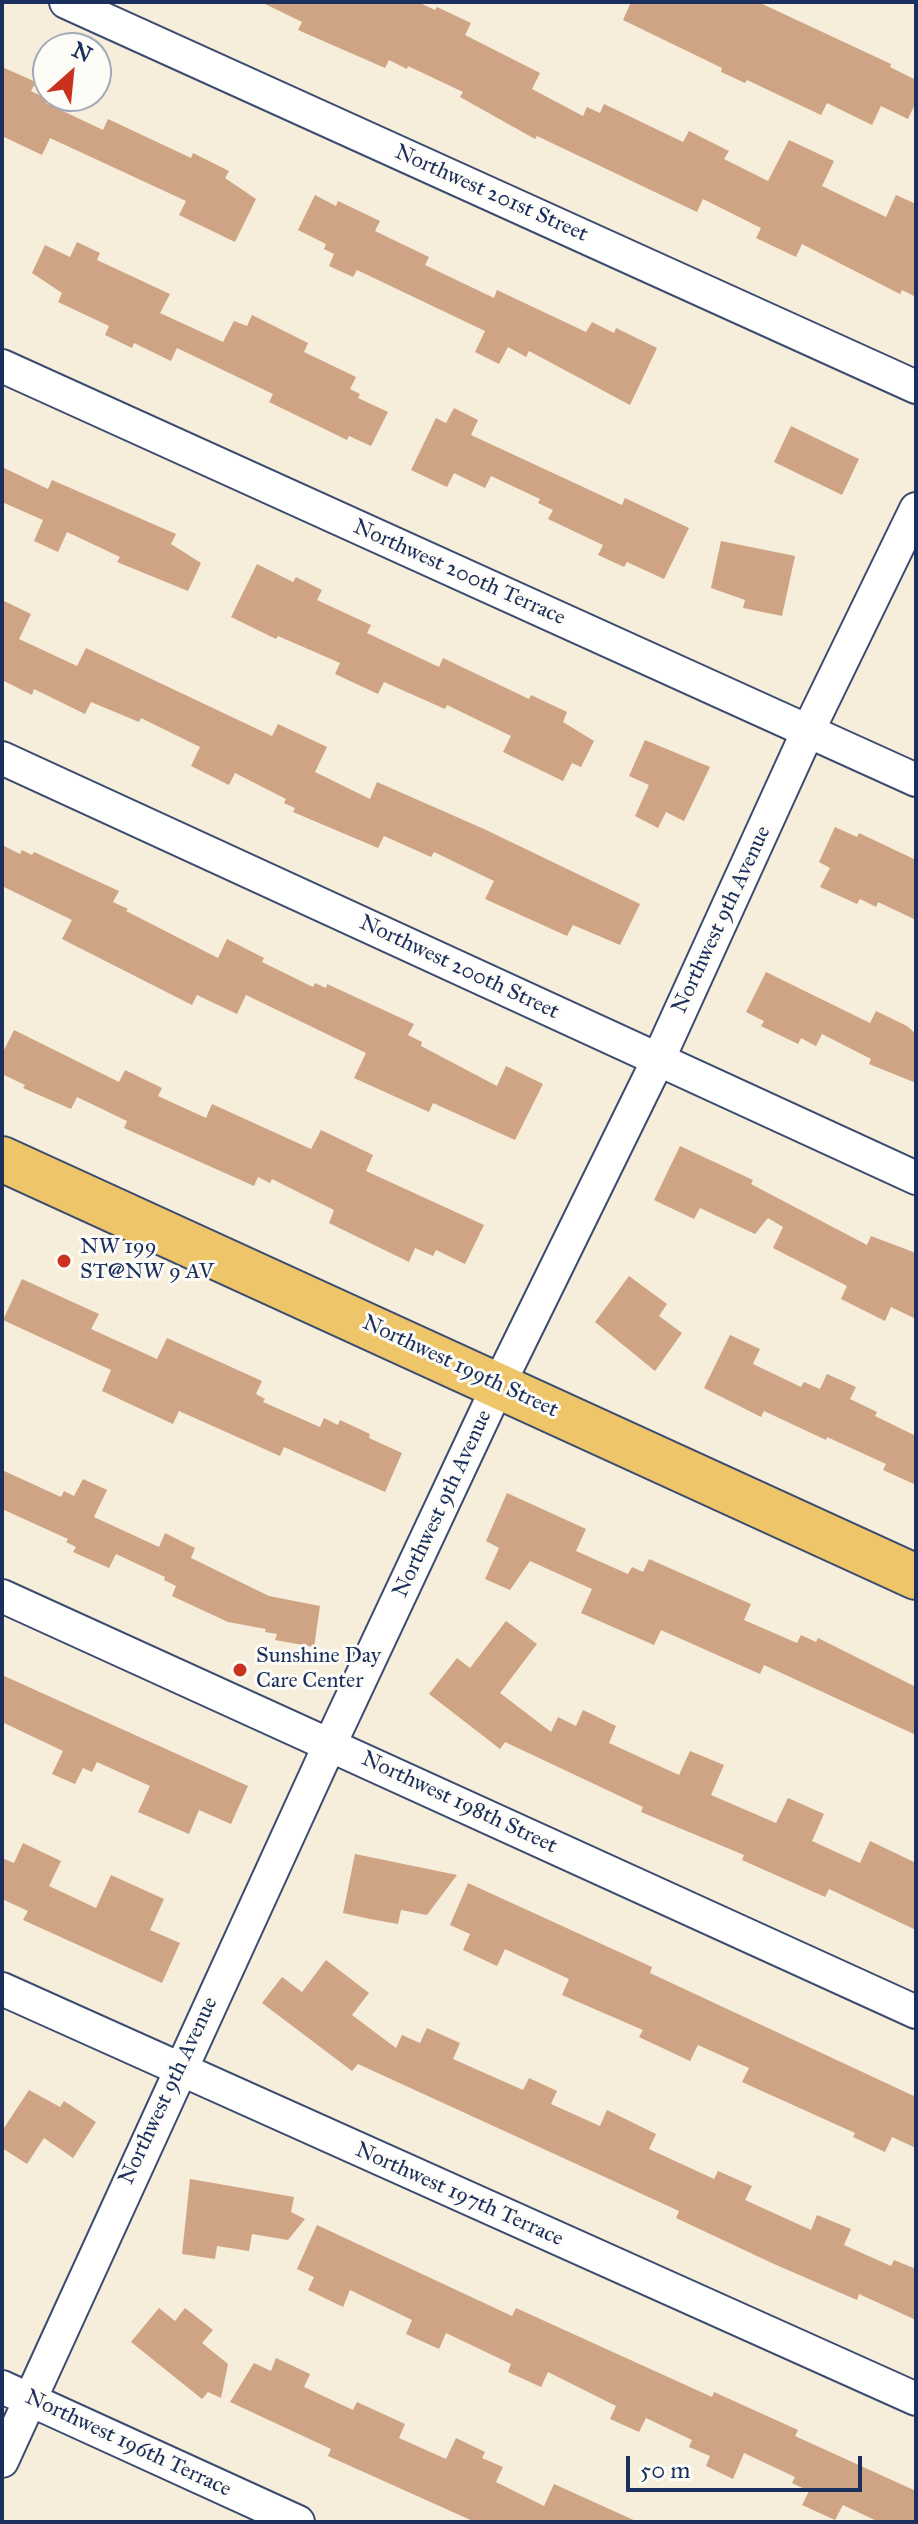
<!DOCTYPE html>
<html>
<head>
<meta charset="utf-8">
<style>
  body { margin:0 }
  #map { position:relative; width:918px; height:2524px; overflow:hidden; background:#f6edda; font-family:"IM FELL Great Primer",serif }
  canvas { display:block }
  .frame { position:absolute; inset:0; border:4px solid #1b2f5e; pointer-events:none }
  .north { position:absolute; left:32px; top:32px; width:80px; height:80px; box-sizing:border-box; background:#fdfcf7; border:2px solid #a3aaba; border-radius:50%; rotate:27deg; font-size:22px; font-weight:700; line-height:32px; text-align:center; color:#1b2f5e }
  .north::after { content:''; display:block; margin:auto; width:28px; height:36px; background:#c8321e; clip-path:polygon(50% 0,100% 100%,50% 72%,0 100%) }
  .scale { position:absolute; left:626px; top:2456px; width:236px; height:36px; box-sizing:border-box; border:4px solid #1b2f5e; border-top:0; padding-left:10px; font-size:24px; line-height:28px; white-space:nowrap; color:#1b2f5e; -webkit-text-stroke:6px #fdfcf7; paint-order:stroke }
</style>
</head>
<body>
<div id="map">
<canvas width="918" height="2524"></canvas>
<div class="frame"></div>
<div class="north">N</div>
<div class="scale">50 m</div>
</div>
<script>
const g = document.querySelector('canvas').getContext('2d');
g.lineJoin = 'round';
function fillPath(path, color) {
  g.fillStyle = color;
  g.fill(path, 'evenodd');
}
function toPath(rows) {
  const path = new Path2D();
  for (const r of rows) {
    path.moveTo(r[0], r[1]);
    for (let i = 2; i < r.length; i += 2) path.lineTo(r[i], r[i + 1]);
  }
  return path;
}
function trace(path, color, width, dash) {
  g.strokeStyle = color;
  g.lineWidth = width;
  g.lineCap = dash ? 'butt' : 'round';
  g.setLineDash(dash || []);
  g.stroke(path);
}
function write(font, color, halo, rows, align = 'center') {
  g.font = font + ' "IM FELL Great Primer",serif';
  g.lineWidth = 6;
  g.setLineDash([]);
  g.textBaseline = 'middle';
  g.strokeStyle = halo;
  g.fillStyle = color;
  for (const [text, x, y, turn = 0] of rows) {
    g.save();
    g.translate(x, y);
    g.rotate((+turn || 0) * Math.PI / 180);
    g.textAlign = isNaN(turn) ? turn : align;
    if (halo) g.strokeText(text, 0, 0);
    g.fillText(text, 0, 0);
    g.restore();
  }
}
const building = toPath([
  [261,2,418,2,435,10,437,7,471,23,465,35,540,73,532,89,583,116,587,107,600,113,604,104,683,142,689,131,729,151,724,159,768,181,789,140,834,161,822,186,886,217,896,195,916,204,916,297,902,290,900,294,802,244,796,257,756,238,761,228,703,199,697,212,537,136,535,139,460,97,463,92,408,66,407,69,389,60,385,68,298,30,302,22],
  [631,2,758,2,891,64,890,67,916,80,916,102,908,119,881,106,872,125,827,103,821,115,747,80,745,83,721,72,722,68,623,20],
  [2,67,36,82,31,91,47,99,46,103,103,130,108,119,191,158,193,153,229,171,225,178,256,199,235,242,179,215,186,201,50,138,42,155,2,136],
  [315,195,336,206,338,201,380,221,375,231,429,257,425,265,494,298,497,290,586,332,592,322,614,333,616,328,657,348,630,405,529,351,526,357,508,347,499,364,475,352,485,331,357,270,353,277,329,266,334,254,324,249,326,244,298,230],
  [77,242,100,253,97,260,170,294,160,313,223,342,234,321,247,326,252,315,308,343,304,352,356,377,350,389,360,394,358,398,388,412,371,446,349,436,347,440,269,402,273,394,177,348,171,361,134,343,132,348,105,335,109,326,58,302,62,293,32,273,45,245,70,257],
  [454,408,478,420,471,435,622,505,625,498,689,528,664,579,627,562,624,567,598,555,603,545,548,519,553,510,538,503,540,499,491,476,485,488,454,473,447,487,411,470,436,418,446,423],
  [791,426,859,459,842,495,774,462],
  [2,467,48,489,52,480,176,534,171,544,201,563,188,591,117,562,120,557,67,532,58,552,34,541,43,520,2,502],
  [721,541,795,556,782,616,743,608,745,600,711,588],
  [257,564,293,582,296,577,322,590,317,600,371,625,367,633,439,667,443,658,529,699,531,695,567,712,563,722,594,741,581,767,572,763,563,781,503,752,511,736,447,705,445,709,384,682,378,694,335,674,340,663,278,636,276,639,231,617],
  [2,600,31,614,19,639,77,666,86,648,272,736,278,724,327,747,315,772,370,799,377,782,484,829,640,904,620,945,573,925,567,936,485,899,494,881,434,852,431,857,384,836,378,848,293,812,295,808,284,803,286,799,235,773,229,785,191,766,200,747,141,718,139,722,91,702,85,714,34,689,32,695,2,680],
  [645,740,710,767,684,821,666,812,658,828,635,816,649,785,629,776],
  [835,827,857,837,859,833,916,860,916,920,878,902,876,907,860,899,857,904,820,887,830,868,819,862],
  [2,845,20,854,22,850,32,855,34,852,119,891,113,902,128,909,126,911,218,958,227,939,264,958,262,962,313,987,315,983,326,988,327,984,414,1024,408,1035,422,1042,421,1046,497,1086,506,1066,543,1084,515,1140,433,1103,429,1112,354,1078,366,1053,246,995,237,1014,197,995,192,1005,62,939,72,920,2,886],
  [766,972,870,1023,876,1011,907,1026,916,1034,916,1083,869,1064,871,1059,822,1034,816,1046,801,1038,798,1044,761,1026,764,1021,746,1012],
  [14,1030,119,1082,125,1070,162,1088,158,1096,206,1118,212,1104,311,1149,321,1130,373,1155,366,1171,484,1225,465,1264,436,1250,433,1256,415,1248,409,1262,329,1223,334,1210,272,1179,270,1183,258,1177,254,1186,124,1128,127,1121,77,1097,71,1109,23,1088,25,1085,2,1074,2,1054],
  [680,1146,753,1180,751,1184,867,1245,871,1236,916,1253,916,1319,891,1307,885,1321,841,1299,847,1286,773,1248,783,1227,768,1218,755,1234,700,1208,694,1219,654,1200],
  [629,1276,667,1304,659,1316,682,1333,655,1371,595,1322],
  [22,1279,99,1314,91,1329,157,1359,167,1338,262,1381,256,1394,265,1399,263,1402,320,1427,324,1418,338,1425,340,1420,370,1434,369,1438,402,1453,385,1492,284,1447,280,1456,179,1411,173,1424,102,1391,111,1370,3,1320],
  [730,1335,760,1349,753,1364,801,1387,804,1382,820,1389,827,1374,856,1387,850,1399,877,1412,875,1416,916,1436,916,1485,883,1470,886,1464,827,1437,826,1440,764,1411,761,1417,704,1388],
  [2,1470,61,1497,64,1491,74,1496,83,1479,107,1490,94,1517,159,1547,165,1533,195,1548,191,1558,269,1596,320,1606,314,1647,275,1640,277,1634,265,1632,266,1629,228,1622,172,1596,176,1586,164,1580,165,1577,116,1554,109,1568,73,1552,76,1547,66,1542,68,1539,2,1509],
  [507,1493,586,1529,576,1551,628,1574,632,1567,643,1572,649,1559,751,1604,744,1620,797,1643,801,1635,816,1642,818,1638,916,1687,916,1735,764,1665,760,1674,661,1630,654,1645,581,1613,592,1589,530,1561,510,1590,485,1579,499,1548,486,1541],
  [506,1621,537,1644,500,1693,551,1732,558,1717,576,1726,583,1710,616,1726,609,1743,679,1775,690,1751,724,1765,711,1795,776,1823,788,1798,824,1814,812,1841,860,1863,870,1841,916,1863,916,1930,829,1889,825,1897,742,1860,744,1855,641,1812,643,1807,505,1742,500,1749,429,1694,457,1658,470,1668],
  [2,1675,248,1786,231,1824,199,1810,189,1834,138,1812,150,1786,97,1762,92,1772,83,1768,75,1784,52,1774,63,1751,2,1722],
  [23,1843,61,1861,49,1886,96,1908,111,1875,164,1899,150,1930,180,1943,162,1983,23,1920,28,1911,2,1899,2,1858,14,1863],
  [355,1854,457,1875,427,1915,401,1910,398,1924,370,1919,343,1913],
  [468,1883,652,1967,650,1973,916,2097,916,2148,892,2137,885,2152,853,2137,855,2133,742,2082,749,2068,698,2045,690,2061,639,2037,643,2030,562,1995,569,1979,505,1949,497,1966,463,1950,470,1934,450,1925],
  [326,1960,369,1993,352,2015,396,2048,402,2035,420,2043,427,2028,460,2043,453,2059,523,2090,529,2078,557,2091,551,2104,600,2126,607,2110,656,2134,649,2149,714,2179,718,2171,752,2186,745,2200,811,2230,817,2215,851,2229,844,2245,891,2266,894,2260,916,2269,916,2320,859,2294,857,2300,774,2264,676,2218,679,2211,358,2064,352,2071,262,2003,282,1977,302,1992],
  [29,2090,60,2107,64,2101,96,2122,73,2158,44,2138,27,2164,2,2148,2,2131],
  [190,2179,294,2197,291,2212,305,2219,288,2240,252,2234,249,2251,217,2246,215,2259,182,2254],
  [317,2225,512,2316,516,2308,712,2397,714,2392,798,2430,795,2436,916,2491,916,2522,879,2522,843,2505,835,2520,802,2505,809,2491,792,2483,795,2477,744,2453,733,2479,706,2466,710,2456,689,2447,692,2440,646,2418,639,2432,610,2419,616,2406,548,2372,541,2387,508,2372,511,2364,446,2333,439,2349,406,2334,412,2320,350,2290,343,2307,308,2290,314,2277,297,2269],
  [159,2308,175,2321,185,2308,213,2330,202,2343,228,2364,221,2398,208,2392,202,2399,131,2342],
  [276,2358,310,2374,304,2387,353,2410,357,2402,405,2424,399,2438,446,2459,456,2438,485,2452,482,2458,503,2467,496,2482,544,2506,554,2484,638,2522,475,2522,328,2456,331,2449,230,2402,254,2363,271,2371]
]);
const minor = toPath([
  [66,2,916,387],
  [2,366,916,780],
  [2,758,916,1178],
  [2,1596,916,2012],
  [2,1989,916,2399],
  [2,2387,298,2522],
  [2,2461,330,1744,499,1384,658,1060,808,731,916,509]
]);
const primary = toPath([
  [2,1159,916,1577]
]);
const markers = [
  [64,1261,8,"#c8321e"],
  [240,1670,8,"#c8321e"]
];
const streetNames = [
  ["Northwest 201st Street",491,194,24],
  ["Northwest 200th Terrace",459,573,24],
  ["Northwest 9th Avenue",722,920,-65],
  ["Northwest 200th Street",459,968,25],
  ["Northwest 199th Street",460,1367,25],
  ["Northwest 9th Avenue",443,1504,-65],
  ["Northwest 198th Street",459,1803,25],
  ["Northwest 9th Avenue",169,2091,-65],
  ["Northwest 197th Terrace",459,2195,24],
  ["Northwest 196th Terrace",128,2444,25]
];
const poiNames = [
  ["NW 199",80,1248],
  ["ST@NW 9 AV",80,1273],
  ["Sunshine Day",256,1657],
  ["Care Center",256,1682]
];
fillPath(building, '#cfa484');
trace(minor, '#3c4c71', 36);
trace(primary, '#3c4c71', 48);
trace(minor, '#fff', 32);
trace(primary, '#eec569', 44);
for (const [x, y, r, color] of markers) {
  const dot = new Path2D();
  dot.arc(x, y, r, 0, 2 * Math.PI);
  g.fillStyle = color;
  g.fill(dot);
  trace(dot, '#fdfcf7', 3);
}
write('22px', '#1b2f5e', '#fdfcf7', streetNames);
write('22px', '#1b2f5e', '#fdfcf7', poiNames, 'left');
</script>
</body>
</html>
